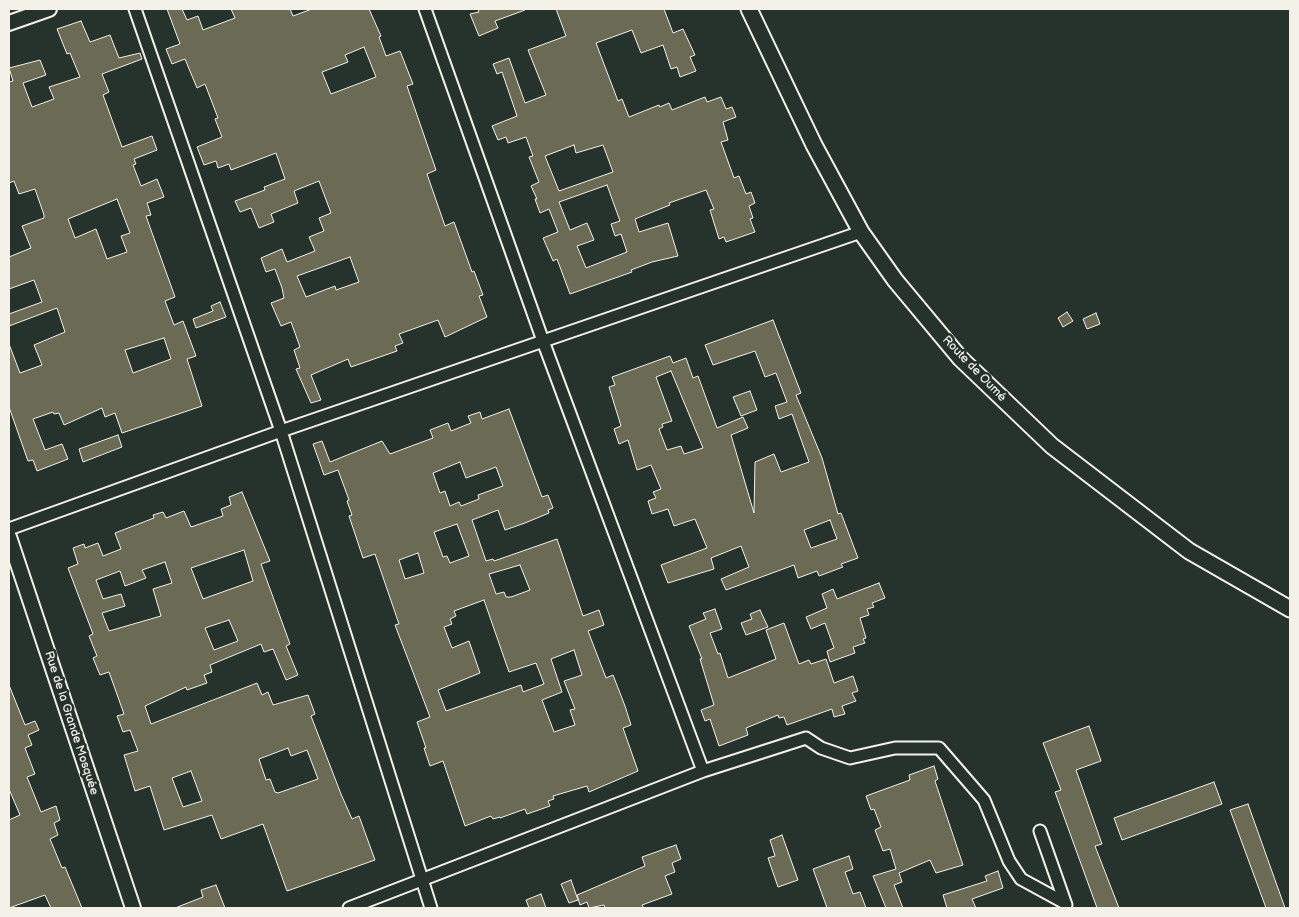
<!DOCTYPE html>
<html>
<head>
<meta charset="utf-8">
<style>
  body { margin:0 }
  #map { position:relative; width:1299px; height:917px; overflow:hidden; background:#26332d; font-family:"Balsamiq Sans",sans-serif }
  canvas { display:block }
  .frame { position:absolute; inset:0; border:10px solid #f4f1e8; pointer-events:none }
</style>
</head>
<body>
<div id="map">
<canvas width="1299" height="917"></canvas>
<div class="frame"></div>
</div>
<script>
const g = document.querySelector('canvas').getContext('2d');
g.lineJoin = 'round';
function fillPath(path, color) {
  g.fillStyle = color;
  g.fill(path, 'evenodd');
}
function toPath(rows) {
  const path = new Path2D();
  for (const r of rows) {
    path.moveTo(r[0], r[1]);
    for (let i = 2; i < r.length; i += 2) path.lineTo(r[i], r[i + 1]);
  }
  return path;
}
function trace(path, color, width, dash) {
  g.strokeStyle = color;
  g.lineWidth = width;
  g.lineCap = dash ? 'butt' : 'round';
  g.setLineDash(dash || []);
  g.stroke(path);
}
function write(font, color, halo, rows, align = 'center') {
  g.font = font + ' "Balsamiq Sans",sans-serif';
  g.lineWidth = 5;
  g.setLineDash([]);
  g.textBaseline = 'middle';
  g.strokeStyle = halo;
  g.fillStyle = color;
  for (const [text, x, y, turn = 0] of rows) {
    g.save();
    g.translate(x, y);
    g.rotate((+turn || 0) * Math.PI / 180);
    g.textAlign = isNaN(turn) ? turn : align;
    if (halo) g.strokeText(text, 0, 0);
    g.fillText(text, 0, 0);
    g.restore();
  }
}
const building = toPath([
  [167,9,182,9,187,20,198,16,203,30,235,18,231,9,290,9,293,16,312,9,369,9,381,36,379,37,386,56,400,51,413,84,407,86,436,170,427,174,445,226,454,222,472,272,474,271,483,295,479,296,487,317,445,337,438,320,399,334,403,343,395,346,397,351,351,367,348,359,311,375,321,400,311,403,296,369,300,368,294,350,300,347,291,322,281,326,271,303,284,298,282,288,275,269,266,272,261,258,282,249,287,262,315,251,309,237,324,231,319,218,331,213,319,181,294,191,298,203,271,214,274,222,259,228,251,208,240,212,235,201,265,190,264,187,285,179,276,153,231,170,229,164,218,168,216,161,204,165,197,147,222,137,215,119,218,118,205,84,197,88,185,59,172,64,166,49,180,44,167,9],
  [364,47,376,77,331,94,322,72,348,62,345,55,364,47],
  [350,257,359,282,336,290,335,286,306,297,297,276,350,257],
  [478,9,525,9,525,10,495,21,498,28,479,36,470,14,479,12,478,9],
  [556,9,664,9,673,33,683,29,695,55,690,57,696,71,680,77,677,67,671,69,663,45,641,53,632,30,596,43,618,101,622,99,629,117,659,105,660,107,669,103,672,110,705,97,707,102,721,97,726,109,732,107,736,117,723,122,728,140,721,142,734,178,739,176,746,194,751,192,755,203,749,206,753,218,750,219,755,232,726,242,724,237,719,239,710,210,714,209,706,190,669,203,670,205,635,219,639,232,668,223,678,256,652,262,631,270,632,272,570,294,557,259,553,261,543,238,558,232,549,209,540,213,535,199,537,199,531,186,539,182,529,157,533,156,526,137,508,143,506,137,498,140,492,126,517,116,502,72,497,74,493,64,509,58,525,103,546,95,528,50,566,36,556,9],
  [574,145,576,153,603,145,613,172,559,191,545,156,574,145],
  [607,185,620,221,611,224,615,236,621,234,627,252,586,268,577,246,594,240,587,223,570,230,559,202,607,185],
  [81,21,90,42,110,35,119,58,140,53,142,59,102,74,109,92,103,95,122,147,152,136,157,150,134,159,136,164,133,165,141,186,157,179,164,197,147,203,151,215,146,216,175,297,165,301,174,325,183,321,196,356,187,359,202,406,122,433,115,413,105,417,102,408,64,425,59,413,54,414,53,412,33,419,45,450,62,444,68,459,37,471,33,460,28,461,9,407,9,344,20,373,42,365,34,345,65,332,57,308,9,326,9,314,42,302,34,280,9,289,9,257,31,248,22,226,44,218,44,215,35,189,19,194,14,181,9,183,9,82,13,81,9,68,40,60,46,75,23,83,32,107,54,99,49,87,80,77,70,53,67,54,57,29,81,21],
  [117,199,130,233,121,236,127,252,107,259,96,229,75,238,68,219,117,199],
  [164,338,171,359,133,373,125,350,164,338],
  [220,302,226,317,196,328,193,319,213,311,211,306,220,302],
  [1067,312,1073,321,1063,327,1058,318,1067,312],
  [1096,313,1100,324,1087,329,1083,319,1096,313],
  [773,320,801,393,796,395,822,458,838,514,841,513,858,558,841,564,843,567,819,576,817,571,798,578,794,565,726,590,721,579,749,567,741,546,711,558,714,569,668,583,661,565,707,548,695,519,674,526,668,509,652,514,648,501,656,498,653,492,661,489,651,465,637,470,628,440,619,444,614,429,621,426,609,387,615,385,612,377,670,356,673,363,686,358,693,378,698,376,717,428,743,417,748,428,731,435,754,513,755,462,774,454,781,472,809,462,792,414,779,419,775,406,787,402,776,373,765,377,755,351,713,365,705,345,773,320],
  [671,371,703,448,684,454,681,446,667,450,659,429,663,427,662,424,672,421,656,377,671,371],
  [830,520,837,539,811,548,804,530,830,520],
  [750,391,757,410,741,416,733,397,750,391],
  [509,409,542,497,548,495,553,508,548,510,549,513,525,523,505,530,498,510,472,520,486,561,493,559,494,561,557,539,583,616,599,610,604,625,588,631,606,678,613,675,625,706,631,725,623,728,638,771,589,792,587,786,553,796,554,799,548,801,550,806,527,814,525,809,500,818,500,817,493,819,491,816,465,826,443,761,430,766,424,748,426,748,417,722,430,717,395,625,399,624,375,554,363,558,349,516,352,515,347,501,349,500,338,470,324,475,313,444,322,441,330,462,382,441,390,454,433,438,430,430,448,423,451,431,471,423,468,416,480,412,482,419,509,409],
  [460,462,466,478,496,467,503,486,478,495,479,499,461,506,459,502,450,506,445,491,440,493,433,473,460,462],
  [457,524,469,556,450,563,447,556,443,557,434,532,457,524],
  [418,553,424,573,405,579,399,560,418,553],
  [520,565,530,590,511,597,506,597,504,592,496,594,489,574,520,565],
  [484,600,509,672,536,663,544,684,523,692,521,685,446,711,438,690,480,673,469,641,452,648,444,627,452,624,450,619,456,616,454,611,484,600],
  [574,650,582,675,564,681,575,709,570,710,575,725,554,732,542,700,562,692,551,659,574,650],
  [118,435,122,447,83,462,79,449,118,435],
  [242,492,270,561,261,564,290,644,286,646,298,675,286,680,273,649,264,652,261,644,210,665,212,672,204,675,207,683,187,690,186,687,145,706,151,724,257,683,262,695,268,692,273,705,308,695,315,714,311,716,341,794,352,819,359,816,375,860,287,891,263,824,221,839,212,815,164,830,150,786,135,791,124,755,138,751,130,730,123,732,117,716,124,714,109,672,100,675,93,658,97,656,89,636,93,634,68,568,78,564,73,548,84,544,85,548,98,543,103,556,121,549,115,533,154,518,153,515,163,512,166,518,184,511,191,527,223,516,221,509,231,505,229,497,242,492],
  [244,550,253,581,203,599,191,568,244,550],
  [165,562,172,583,153,589,161,616,109,631,102,613,125,606,121,594,103,599,96,580,120,571,125,586,146,578,142,570,165,562],
  [229,620,238,641,214,650,205,628,229,620],
  [288,748,291,756,307,750,318,779,278,793,275,792,270,779,266,780,259,759,288,748],
  [191,771,202,801,183,807,172,778,191,771],
  [879,583,885,598,872,603,874,607,867,609,869,615,860,618,866,638,863,639,865,643,853,647,855,653,830,662,827,651,834,648,825,623,811,629,806,617,827,608,822,594,833,589,837,599,879,583],
  [715,609,722,629,710,633,718,654,720,653,728,678,776,659,766,630,784,623,799,664,809,660,811,664,826,659,834,683,853,676,858,691,852,693,856,701,842,706,845,714,834,717,832,709,787,725,784,717,779,718,778,715,746,728,748,735,719,746,710,719,705,721,701,710,714,705,700,659,702,659,689,626,706,619,703,613,715,609],
  [760,610,768,627,746,635,741,623,752,619,750,614,760,610],
  [9,685,25,725,35,721,39,730,28,735,32,745,25,748,35,774,27,777,41,812,56,806,60,820,54,823,58,835,50,839,62,868,65,867,82,908,51,908,45,895,9,908,9,820,20,815,9,789,9,685],
  [1089,726,1101,761,1076,770,1102,844,1095,846,1119,908,1097,908,1055,792,1061,790,1043,743,1089,726],
  [934,766,938,779,935,781,963,865,936,873,930,860,899,873,902,882,894,885,903,908,886,908,873,876,896,869,890,849,883,851,875,830,881,827,874,809,871,810,866,796,910,780,909,775,934,766],
  [1214,782,1222,804,1122,840,1114,818,1214,782],
  [1248,804,1285,908,1266,908,1230,810,1248,804],
  [782,835,798,880,778,887,768,858,775,856,770,840,782,835],
  [676,845,681,859,672,863,675,872,665,876,672,894,642,905,644,908,605,908,604,905,589,908,587,902,580,905,577,895,645,866,642,857,676,845],
  [849,856,853,869,845,872,853,894,860,892,866,908,827,908,813,869,849,856],
  [998,871,1003,888,972,899,976,908,947,908,943,895,987,881,985,876,998,871],
  [571,880,578,900,569,903,561,884,571,880],
  [216,885,225,908,175,908,203,897,201,890,216,885],
  [541,894,546,908,529,908,526,900,541,894]
]);
const minor = toPath([
  [135,9,281,431,431,908],
  [425,9,543,341,703,771],
  [9,529,281,431,861,232],
  [1040,831,1066,905],
  [349,908,703,771,806,738,821,748,850,758,895,748,939,748,984,800,1009,861,1021,879,1065,903]
]);
const tertiary = toPath([
  [9,23,49,9],
  [9,537,133,908]
]);
const secondary = toPath([
  [749,9,814,145,861,232,895,280,960,358,1052,446,1189,551,1290,609]
]);
const streetNames = [
  ["Route de Oumé",974,369,46],
  ["Rue de la Grande Mosquée",71,723,72]
];
fillPath(building, '#6b6a55');
trace(building, '#f4f1e8', 1);
trace(minor, '#f4f1e8', 15);
trace(tertiary, '#f4f1e8', 18);
trace(secondary, '#f4f1e8', 19);
trace(minor, '#26332d', 11);
trace(tertiary, '#26332d', 14);
trace(secondary, '#26332d', 15);
write('12px', '#f4f1e8', '#26332d', streetNames);
</script>
</body>
</html>
